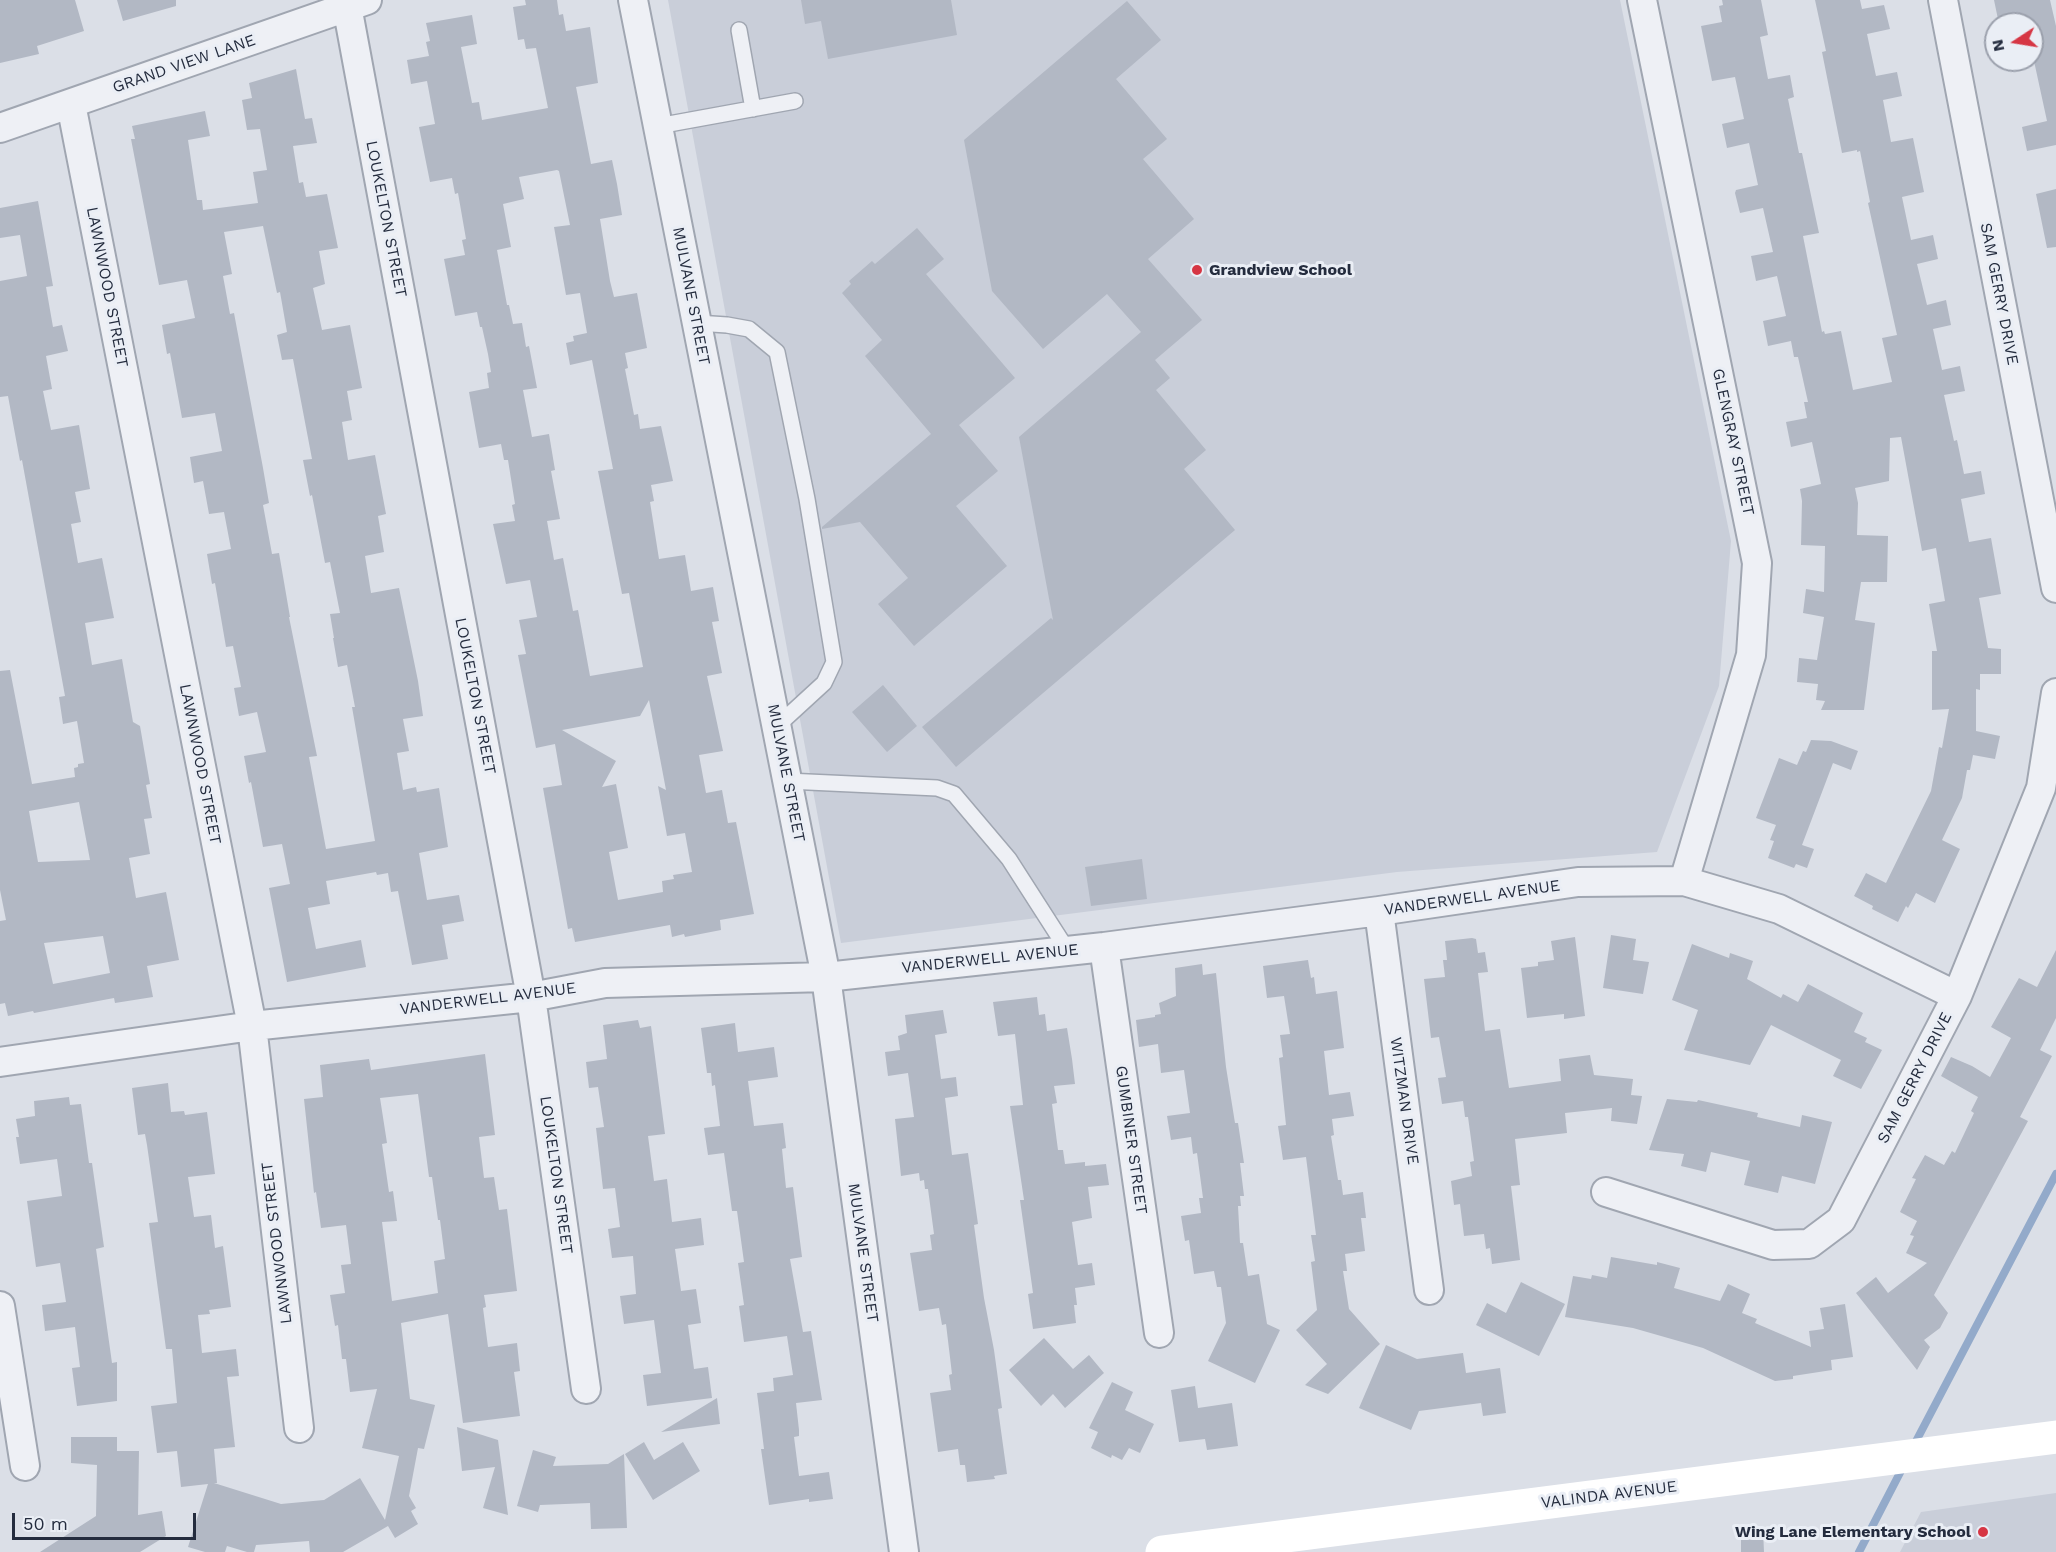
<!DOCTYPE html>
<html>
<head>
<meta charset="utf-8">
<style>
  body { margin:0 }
  #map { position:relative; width:2056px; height:1552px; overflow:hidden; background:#dbdfe7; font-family:"Work Sans",sans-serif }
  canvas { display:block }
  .north { position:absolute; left:1984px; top:12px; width:60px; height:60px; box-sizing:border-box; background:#eaeef5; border:2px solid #9ba0ac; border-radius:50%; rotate:258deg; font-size:16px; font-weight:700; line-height:24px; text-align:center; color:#242c3e }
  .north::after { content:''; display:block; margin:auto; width:21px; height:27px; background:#d63644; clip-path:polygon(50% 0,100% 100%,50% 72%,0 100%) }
  .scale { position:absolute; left:12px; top:1513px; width:184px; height:27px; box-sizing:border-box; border:3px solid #242c3e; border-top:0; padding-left:8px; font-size:18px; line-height:21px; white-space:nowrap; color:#242c3e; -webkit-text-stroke:4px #eaeef5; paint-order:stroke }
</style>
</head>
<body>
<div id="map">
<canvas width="2056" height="1552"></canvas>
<div class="north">N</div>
<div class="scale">50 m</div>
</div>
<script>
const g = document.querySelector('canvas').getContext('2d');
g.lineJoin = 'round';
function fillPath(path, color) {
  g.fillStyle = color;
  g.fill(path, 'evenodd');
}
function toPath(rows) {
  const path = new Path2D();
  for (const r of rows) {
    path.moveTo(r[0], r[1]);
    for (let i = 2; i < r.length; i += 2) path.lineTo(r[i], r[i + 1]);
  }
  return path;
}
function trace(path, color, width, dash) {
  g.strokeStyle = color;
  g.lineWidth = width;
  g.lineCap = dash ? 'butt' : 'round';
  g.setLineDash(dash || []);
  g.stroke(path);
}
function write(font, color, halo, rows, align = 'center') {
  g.font = font + ' "Work Sans",sans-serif';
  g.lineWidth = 6;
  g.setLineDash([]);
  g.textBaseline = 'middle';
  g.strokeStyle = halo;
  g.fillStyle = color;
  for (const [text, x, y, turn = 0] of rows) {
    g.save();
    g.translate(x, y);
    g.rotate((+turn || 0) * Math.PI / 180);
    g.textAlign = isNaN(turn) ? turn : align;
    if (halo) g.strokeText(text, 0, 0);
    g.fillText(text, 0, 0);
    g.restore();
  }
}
const built = toPath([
  [668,0,1620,0,1731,541,1719,686,1657,852,1397,872,841,943],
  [2056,1493,2056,1552,1900,1552,1921,1512]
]);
const stream = toPath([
  [1913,1447,2056,1174],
  [1859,1552,1904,1465]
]);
const building = toPath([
  [0,0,75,0,84,31,37,46,39,54,0,63],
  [117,0,176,0,176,6,123,21],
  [525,0,557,0,559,15,563,14,566,31,590,27,598,83,576,87,591,164,612,160,617,184,622,215,600,219,610,281,614,297,637,293,647,348,625,353,628,368,625,369,634,415,638,414,640,429,661,426,673,481,651,485,654,501,650,502,659,559,685,555,691,591,713,587,719,621,712,622,722,673,707,676,723,751,699,755,706,793,722,790,728,823,736,822,754,914,720,920,721,930,685,937,684,934,672,937,670,925,575,942,572,928,568,929,543,788,562,785,555,744,536,748,518,655,526,654,519,620,537,617,530,580,506,584,493,524,515,521,512,505,515,504,508,460,504,460,501,444,479,448,469,392,489,388,487,373,491,372,488,354,482,327,480,327,477,312,455,316,444,259,465,255,462,240,466,239,458,193,455,194,452,178,430,182,419,127,435,124,427,81,411,84,407,60,429,56,426,42,430,41,426,23,472,15,477,44,461,47,472,103,479,102,482,120,548,108,536,48,526,49,524,39,518,40,513,7,526,5],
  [557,170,559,171,570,225,554,227,566,295,580,293,587,333,573,336,574,341,566,343,570,365,592,360,613,469,598,471,622,594,629,593,643,667,590,676,578,610,573,611,563,558,554,560,547,521,560,519,551,471,555,470,549,434,532,437,523,390,537,388,529,346,526,347,522,323,513,324,509,305,507,305,497,250,511,247,503,204,524,199,519,177],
  [649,700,666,790,658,786,667,836,685,833,692,872,673,875,674,879,662,881,663,892,618,900,609,852,628,848,616,784,602,787,616,761,562,730,640,716],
  [801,0,951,0,957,35,828,59,821,21,805,24],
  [1722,0,1761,0,1768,35,1760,37,1768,79,1790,75,1794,97,1788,99,1799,153,1802,153,1819,233,1803,236,1822,332,1824,331,1825,334,1841,331,1853,390,1892,382,1882,338,1897,335,1868,203,1870,202,1860,151,1857,152,1857,150,1842,153,1822,52,1826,51,1815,0,1860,0,1862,9,1884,5,1890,29,1867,34,1876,76,1897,72,1902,96,1883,100,1891,142,1913,138,1924,192,1902,197,1911,240,1933,235,1938,259,1917,264,1927,305,1946,300,1951,325,1933,329,1942,370,1960,366,1965,391,1944,395,1954,441,1957,440,1964,474,1981,471,1985,494,1961,499,1969,542,1991,538,2001,594,1979,598,1988,648,2001,649,2001,674,1980,674,1980,690,1976,689,1976,731,2000,736,1995,759,1973,755,1970,770,1967,770,1962,798,1942,840,1960,849,1935,903,1916,893,1908,908,1906,906,1898,922,1872,909,1873,906,1854,896,1866,873,1886,883,1931,791,1939,747,1942,748,1949,709,1932,710,1932,651,1937,651,1929,604,1945,601,1936,548,1922,551,1901,437,1890,438,1889,481,1855,488,1858,503,1857,535,1888,536,1887,582,1861,582,1855,620,1875,623,1864,710,1821,710,1825,701,1816,700,1818,684,1797,682,1799,658,1817,660,1824,617,1803,613,1806,589,1824,592,1825,546,1801,545,1802,501,1800,489,1821,484,1812,442,1791,447,1786,422,1807,418,1804,402,1808,402,1798,357,1794,357,1791,341,1768,346,1763,321,1786,316,1777,276,1756,281,1751,256,1773,252,1763,208,1740,213,1735,193,1736,190,1758,185,1749,143,1727,148,1722,124,1744,119,1735,77,1712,81,1701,26,1722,22,1719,6,1723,5],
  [1994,0,2050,0,2056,26,2056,145,2027,151,2022,127,2047,121,2034,61,2031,60,2032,24,1999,24],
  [1127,1,1161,40,1116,79,1167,139,1143,159,1194,219,1148,259,1202,320,1155,360,1170,378,1156,390,1206,450,1184,469,1235,530,956,767,922,727,1051,618,1053,620,1019,437,1141,332,1107,294,1043,349,992,291,964,140],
  [296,69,305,119,312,118,317,143,293,146,299,183,303,182,306,197,327,194,338,248,319,251,325,284,313,288,322,330,350,325,362,388,347,391,352,420,342,422,348,460,375,455,386,514,378,516,384,552,365,556,371,593,399,588,418,681,423,716,403,719,409,751,397,753,403,790,416,787,417,792,439,788,448,847,419,853,427,900,459,895,464,921,442,925,448,959,412,965,398,891,391,892,388,873,377,875,376,872,326,881,330,904,308,908,316,949,361,940,366,967,287,982,269,888,290,884,282,844,263,847,251,782,249,783,244,756,266,752,257,712,239,716,234,688,241,687,233,646,226,647,215,583,212,584,207,554,231,549,224,512,209,514,203,481,194,483,190,457,222,451,215,413,182,418,170,353,167,354,162,325,195,318,187,280,159,285,131,139,135,139,132,126,205,111,210,136,188,140,197,200,202,200,203,210,258,203,253,172,267,170,260,129,247,130,242,100,252,98,249,83],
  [263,226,277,293,280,292,287,332,277,335,282,360,293,359,312,459,303,460,310,496,312,495,325,563,330,562,340,613,330,614,334,638,333,638,338,667,347,665,355,707,352,707,375,841,326,849,309,757,317,756,289,617,290,617,279,553,272,554,263,505,269,503,263,468,234,313,230,314,223,276,232,274,224,232],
  [2056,189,2056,247,2047,248,2036,194],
  [38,201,53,286,46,287,53,327,62,325,68,351,46,356,52,389,43,391,51,430,79,425,90,489,75,492,81,522,71,524,78,563,102,558,114,618,85,623,92,665,122,659,133,722,140,726,150,784,146,785,152,818,144,819,150,854,129,858,136,898,166,892,179,960,147,966,153,997,115,1003,114,998,34,1013,33,1011,8,1016,5,1003,0,1004,0,921,6,920,0,890,0,671,10,670,32,784,75,777,74,768,78,767,78,764,84,763,77,721,63,724,59,697,65,696,22,460,20,461,8,396,0,397,0,281,27,276,20,235,0,238,0,208],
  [79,802,90,860,38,862,29,811],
  [103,936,110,973,53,984,44,943],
  [917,228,944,259,926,274,1015,378,959,425,998,471,956,506,1007,566,914,646,878,604,908,578,860,522,822,529,822,527,931,434,865,356,882,340,842,293,851,284,849,281,872,261,875,264],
  [883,685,917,726,887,752,852,712],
  [1811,740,1831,741,1858,751,1851,770,1833,763,1802,845,1814,849,1807,868,1796,864,1794,868,1768,858,1774,841,1770,840,1776,825,1756,818,1779,758,1797,765,1803,751,1806,752],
  [1142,859,1147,899,1091,906,1085,867],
  [1611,935,1636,939,1633,960,1649,962,1643,994,1603,988],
  [1575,937,1585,1016,1564,1019,1564,1014,1527,1018,1521,968,1538,966,1538,962,1554,960,1551,941],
  [1472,938,1476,939,1478,953,1485,952,1488,972,1478,973,1485,1031,1500,1029,1509,1088,1561,1081,1559,1059,1590,1055,1594,1075,1633,1079,1631,1095,1642,1096,1637,1124,1611,1121,1612,1108,1565,1113,1567,1133,1515,1139,1520,1185,1511,1186,1520,1260,1492,1264,1490,1248,1486,1249,1484,1234,1464,1236,1460,1204,1454,1205,1451,1181,1472,1176,1470,1162,1474,1161,1468,1117,1465,1117,1463,1101,1442,1104,1438,1078,1446,1077,1439,1037,1431,1038,1424,979,1445,977,1443,960,1447,960,1445,941],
  [1692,944,1729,958,1730,953,1753,961,1747,979,1781,998,1783,994,1798,1002,1808,984,1863,1013,1854,1032,1867,1038,1865,1042,1882,1050,1861,1089,1833,1076,1841,1060,1771,1025,1750,1065,1684,1050,1698,1010,1672,1000],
  [2056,950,2056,1018,2040,1050,2052,1056,2020,1117,2028,1121,1934,1295,1948,1313,1940,1328,1924,1340,1930,1347,1917,1370,1856,1293,1876,1277,1888,1293,1927,1263,1906,1253,1914,1236,1910,1235,1917,1221,1900,1212,1916,1179,1912,1178,1925,1155,1944,1165,1952,1151,1955,1153,1974,1113,1971,1111,1978,1097,1941,1076,1951,1057,1972,1066,1990,1077,2011,1038,1991,1027,2019,978,2037,987],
  [1308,960,1311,978,1314,977,1316,994,1337,991,1344,1048,1324,1051,1329,1095,1350,1092,1354,1116,1332,1119,1334,1135,1331,1136,1338,1180,1341,1180,1343,1195,1363,1192,1366,1218,1361,1218,1365,1251,1345,1254,1347,1271,1343,1271,1349,1309,1380,1344,1328,1394,1305,1385,1327,1364,1296,1330,1317,1310,1311,1262,1315,1261,1311,1235,1316,1235,1306,1157,1283,1160,1278,1126,1286,1125,1279,1058,1283,1057,1280,1035,1290,1034,1284,996,1267,998,1263,966],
  [1202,964,1203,975,1216,973,1226,1067,1235,1123,1238,1123,1244,1163,1240,1163,1244,1196,1240,1196,1241,1206,1238,1206,1240,1243,1243,1243,1248,1276,1259,1274,1267,1324,1280,1330,1255,1383,1208,1361,1226,1323,1221,1287,1217,1287,1214,1271,1194,1274,1189,1240,1185,1241,1181,1216,1201,1213,1199,1198,1203,1198,1197,1153,1193,1154,1191,1137,1171,1140,1167,1116,1190,1113,1184,1070,1161,1073,1158,1044,1139,1047,1136,1020,1155,1017,1155,1015,1161,1014,1159,1003,1176,996,1175,968],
  [1037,997,1039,1015,1045,1014,1047,1031,1067,1028,1072,1059,1075,1084,1054,1086,1057,1103,1052,1104,1058,1150,1063,1150,1065,1164,1085,1162,1085,1166,1106,1164,1109,1185,1088,1187,1092,1218,1072,1222,1078,1265,1092,1263,1095,1285,1075,1288,1077,1305,1074,1305,1076,1323,1033,1329,1028,1294,1033,1293,1020,1200,1024,1200,1010,1106,1023,1105,1015,1034,998,1036,993,1002],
  [943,1010,947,1033,935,1035,941,1079,956,1077,958,1096,945,1098,952,1155,968,1153,978,1224,974,1225,984,1298,994,1350,1002,1408,998,1409,1007,1474,994,1476,995,1479,967,1482,965,1465,960,1465,958,1449,938,1452,930,1393,951,1390,949,1375,952,1374,946,1324,942,1325,939,1308,919,1311,910,1253,932,1250,930,1235,934,1234,928,1189,925,1189,924,1180,920,1181,919,1173,901,1176,895,1119,914,1117,908,1073,888,1076,885,1052,900,1050,898,1036,907,1033,905,1015],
  [638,1020,640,1028,651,1026,665,1134,648,1136,654,1181,667,1179,672,1222,701,1218,704,1245,675,1249,681,1291,696,1289,701,1323,688,1325,694,1369,708,1367,712,1398,647,1406,643,1375,661,1373,654,1320,624,1324,620,1296,636,1294,633,1256,612,1258,608,1229,620,1227,615,1188,603,1189,596,1128,604,1127,598,1087,589,1088,586,1062,607,1059,603,1025],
  [735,1023,738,1052,774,1047,778,1077,748,1081,754,1126,783,1123,786,1148,782,1149,786,1188,793,1187,802,1257,790,1259,803,1332,811,1331,822,1400,796,1403,799,1430,799,1436,794,1437,799,1476,829,1472,833,1499,809,1502,809,1499,769,1505,761,1449,764,1449,757,1393,774,1391,773,1378,793,1375,787,1336,744,1342,739,1306,744,1305,738,1263,744,1262,737,1211,732,1211,724,1153,708,1155,704,1128,720,1126,715,1085,712,1086,711,1073,707,1073,701,1028],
  [485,1054,495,1135,479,1137,484,1178,494,1177,499,1210,507,1209,517,1291,484,1295,486,1307,483,1308,488,1347,517,1343,520,1371,514,1372,520,1416,463,1423,448,1314,401,1323,410,1399,435,1405,424,1449,418,1448,409,1496,416,1508,411,1511,418,1524,395,1538,388,1526,343,1552,310,1552,309,1541,256,1545,254,1552,247,1552,227,1546,225,1552,205,1552,188,1547,208,1484,181,1487,177,1451,157,1453,151,1406,177,1403,172,1349,166,1349,149,1223,158,1222,147,1145,145,1134,138,1135,132,1088,168,1083,171,1112,184,1111,185,1115,207,1112,215,1174,188,1177,194,1217,211,1215,215,1248,223,1246,231,1307,209,1310,210,1314,198,1315,202,1353,236,1349,239,1376,227,1377,235,1447,214,1449,217,1483,214,1483,281,1504,324,1500,360,1478,385,1520,399,1456,362,1448,377,1389,350,1392,346,1359,342,1359,338,1325,335,1326,330,1295,345,1293,341,1265,351,1264,346,1225,321,1228,316,1192,314,1193,304,1099,323,1097,320,1065,369,1059,371,1070],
  [418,1094,429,1177,432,1177,438,1220,440,1220,445,1259,434,1261,438,1293,392,1301,382,1222,397,1221,393,1191,389,1192,382,1144,387,1143,380,1098],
  [69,1097,70,1105,81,1104,89,1163,92,1163,104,1247,96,1249,112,1363,117,1362,117,1401,77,1406,72,1368,80,1367,75,1327,45,1331,42,1305,66,1302,60,1263,36,1267,27,1201,62,1196,57,1159,20,1164,16,1137,19,1137,16,1119,35,1116,34,1101],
  [1667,1099,1697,1102,1698,1100,1758,1113,1757,1117,1800,1127,1802,1115,1832,1122,1815,1184,1782,1176,1778,1193,1744,1185,1750,1161,1711,1152,1706,1172,1681,1166,1684,1154,1649,1150],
  [1611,1257,1657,1265,1657,1262,1680,1268,1674,1288,1720,1301,1728,1284,1750,1294,1742,1313,1757,1319,1755,1323,1811,1347,1809,1331,1824,1329,1820,1308,1845,1304,1853,1357,1831,1360,1832,1370,1793,1376,1793,1379,1775,1381,1703,1348,1633,1328,1565,1317,1573,1276,1591,1279,1592,1275,1607,1278],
  [1521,1282,1565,1304,1539,1356,1476,1325,1487,1303,1506,1313],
  [1044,1338,1073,1369,1089,1355,1104,1373,1065,1408,1053,1394,1041,1406,1009,1370],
  [1386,1345,1417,1359,1463,1353,1466,1373,1500,1368,1506,1413,1483,1416,1481,1403,1419,1411,1411,1430,1359,1408],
  [1112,1382,1133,1392,1125,1410,1154,1424,1140,1453,1129,1448,1122,1460,1112,1455,1111,1458,1091,1448,1098,1432,1089,1428],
  [1195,1386,1198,1408,1232,1403,1238,1446,1207,1450,1205,1439,1179,1442,1171,1390],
  [717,1398,720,1424,661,1432],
  [457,1427,498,1440,508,1515,483,1508,495,1467,462,1471],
  [71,1437,117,1437,117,1451,139,1451,138,1515,162,1511,166,1536,140,1552,40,1552,96,1516,97,1465,71,1463],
  [644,1442,654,1460,683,1442,700,1471,653,1500,625,1454],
  [533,1450,556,1457,553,1466,608,1464,624,1454,627,1528,591,1529,590,1503,540,1505,538,1512,517,1506],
  [1741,1530,1763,1530,1764,1552,1741,1552]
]);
const service = toPath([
  [739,30,753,109],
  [658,126,795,101],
  [697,323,727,325,749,329,777,352,807,499,834,662,824,683,776,727],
  [787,781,937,788,954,794,1009,859,1068,951]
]);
const minor = toPath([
  [633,0,826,977,904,1552],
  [1642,0,1757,563,1751,655,1684,881],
  [1943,0,2056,588],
  [347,6,531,997,586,1389],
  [71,104,252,1026,299,1428],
  [0,128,367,0],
  [1379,911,1429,1290],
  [1104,947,1159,1333],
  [0,1062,252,1026,531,997,605,983,826,977,1104,947,1379,911,1578,882,1684,881,1779,909,1957,996],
  [1606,1192,1773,1245,1809,1244,1841,1220,1957,996,2041,788,2056,693],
  [0,1306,25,1466]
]);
const secondary = toPath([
  [1162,1552,2056,1437]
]);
const markers = [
  [1197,270,6,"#d63644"],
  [1983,1532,6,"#d63644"]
];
const streetNames = [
  ["GRAND VIEW LANE",184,64,-19],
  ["LOUKELTON STREET",386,219,79],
  ["LAWNWOOD STREET",107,287,79],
  ["SAM GERRY DRIVE",1999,294,79],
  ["MULVANE STREET",691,296,79],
  ["GLENGRAY STREET",1733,442,78],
  ["LOUKELTON STREET",475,696,79],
  ["LAWNWOOD STREET",200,764,79],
  ["MULVANE STREET",786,773,79],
  ["VANDERWELL AVENUE",1472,898,-8],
  ["VANDERWELL AVENUE",990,959,-6],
  ["VANDERWELL AVENUE",488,999,-7],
  ["SAM GERRY DRIVE",1915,1078,-63],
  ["WITZMAN DRIVE",1404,1101,82],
  ["GUMBINER STREET",1131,1140,82],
  ["LOUKELTON STREET",556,1175,82],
  ["LAWNWOOD STREET",277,1243,-97],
  ["MULVANE STREET",863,1253,82],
  ["VALINDA AVENUE",1609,1495,-7]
];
const poiNames = [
  ["Grandview School",1209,270],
  ["Wing Lane Elementary School",1971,1532,"right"]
];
fillPath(built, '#c9ced9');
trace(stream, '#93aaca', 8);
fillPath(building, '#b2b8c4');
trace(service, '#a0a6b1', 18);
trace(minor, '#a0a6b1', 32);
trace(service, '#eef0f5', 15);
trace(minor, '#eef0f5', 28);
trace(secondary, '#fff', 33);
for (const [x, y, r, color] of markers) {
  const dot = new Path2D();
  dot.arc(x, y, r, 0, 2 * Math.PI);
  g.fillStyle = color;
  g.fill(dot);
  trace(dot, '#eaeef5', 2);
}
write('16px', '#242c3e', '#eaeef5', streetNames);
write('bold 16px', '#242c3e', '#eaeef5', poiNames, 'left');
</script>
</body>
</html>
